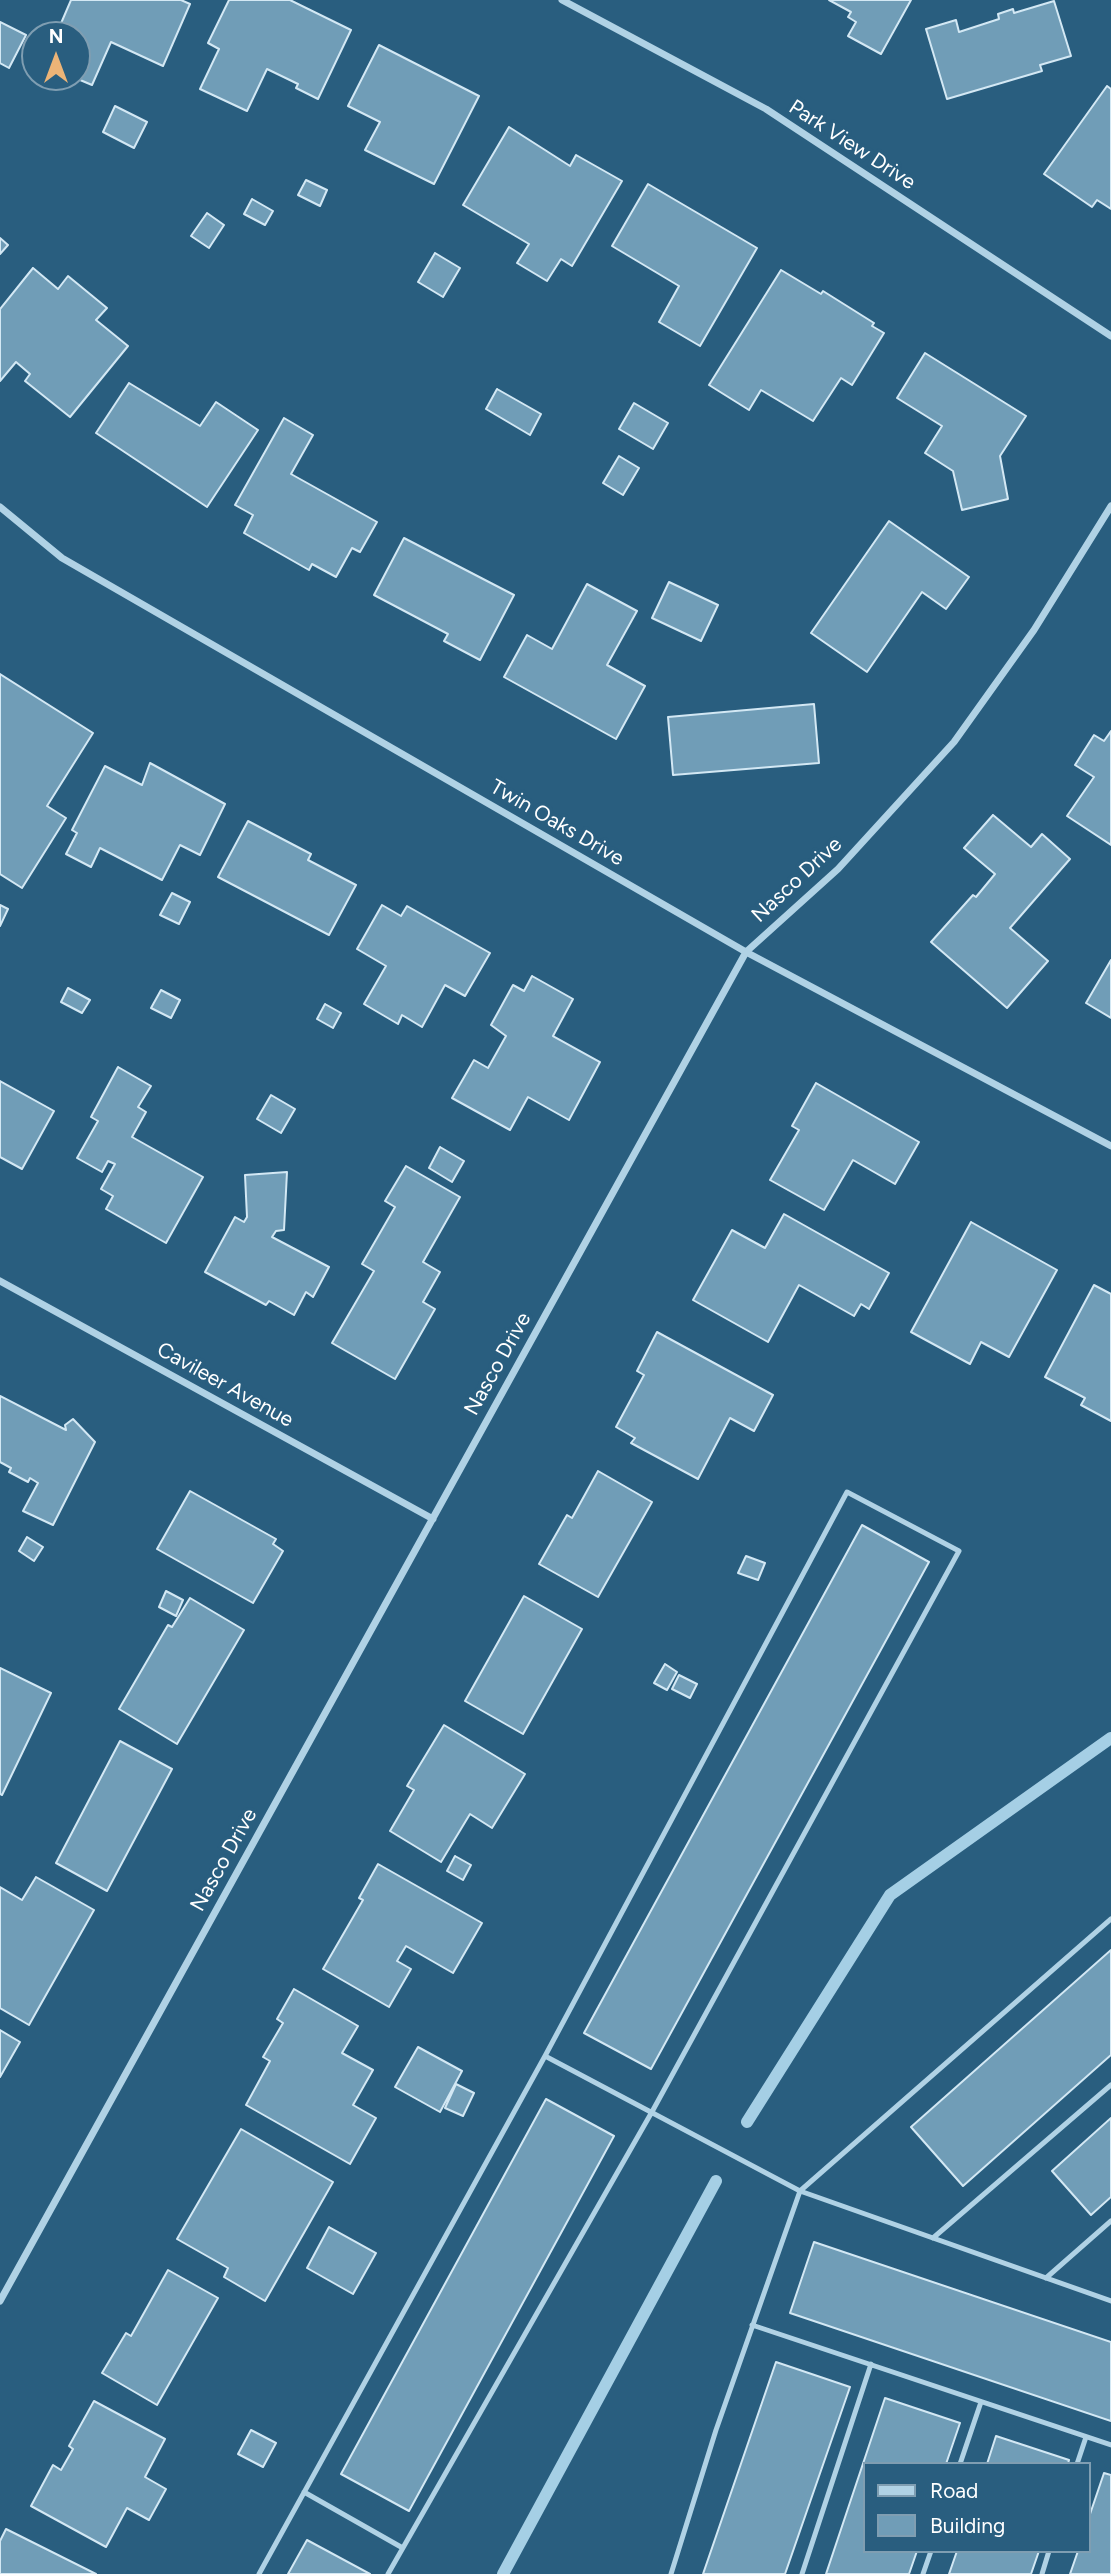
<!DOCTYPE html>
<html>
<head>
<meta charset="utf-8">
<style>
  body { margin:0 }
  #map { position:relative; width:1111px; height:2574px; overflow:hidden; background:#295e7f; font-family:Figtree,sans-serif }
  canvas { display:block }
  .legend { position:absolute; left:863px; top:2462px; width:228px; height:91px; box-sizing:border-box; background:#295e7f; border:2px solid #7f9eb2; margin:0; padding:9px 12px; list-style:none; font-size:21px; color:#fff }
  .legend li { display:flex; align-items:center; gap:14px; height:35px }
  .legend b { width:35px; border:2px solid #7f9eb2 }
  .north { position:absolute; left:21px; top:21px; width:70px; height:70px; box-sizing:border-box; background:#295e7f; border:2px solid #7f9eb2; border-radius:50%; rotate:0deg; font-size:19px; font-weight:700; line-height:28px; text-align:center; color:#fff }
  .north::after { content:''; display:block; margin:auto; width:24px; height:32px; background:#ecb477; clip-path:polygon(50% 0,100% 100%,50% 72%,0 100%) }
</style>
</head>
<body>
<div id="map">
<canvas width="1111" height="2574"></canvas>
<ul class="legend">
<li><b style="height:9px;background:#b0d2e5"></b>Road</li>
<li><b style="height:19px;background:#709db7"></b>Building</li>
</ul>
<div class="north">N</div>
</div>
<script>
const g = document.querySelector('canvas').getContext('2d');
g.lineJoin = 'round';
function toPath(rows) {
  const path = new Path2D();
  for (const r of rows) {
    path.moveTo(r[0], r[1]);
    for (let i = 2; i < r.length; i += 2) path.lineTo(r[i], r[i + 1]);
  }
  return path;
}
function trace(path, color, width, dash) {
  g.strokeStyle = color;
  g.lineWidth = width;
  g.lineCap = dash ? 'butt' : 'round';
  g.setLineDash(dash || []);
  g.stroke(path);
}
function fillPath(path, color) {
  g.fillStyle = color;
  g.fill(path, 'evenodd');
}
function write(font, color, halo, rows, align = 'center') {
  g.font = font + ' Figtree,sans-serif';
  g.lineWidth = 7;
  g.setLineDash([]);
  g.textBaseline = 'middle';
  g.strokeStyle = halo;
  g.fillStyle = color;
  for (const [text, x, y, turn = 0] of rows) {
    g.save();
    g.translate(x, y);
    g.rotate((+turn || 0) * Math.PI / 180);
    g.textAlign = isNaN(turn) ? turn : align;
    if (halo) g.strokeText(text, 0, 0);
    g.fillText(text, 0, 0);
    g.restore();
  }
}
const stream = toPath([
  [747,2122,890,1895,1111,1738],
  [503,2574,716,2181]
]);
const building = toPath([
  [71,0,181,0,190,4,163,66,111,42,92,85,73,77,77,77,77,35,56,35,71,0],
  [229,0,290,0,351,30,318,99,296,88,298,84,267,69,247,111,200,89,219,49,208,43,229,0],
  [829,0,911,0,881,54,848,36,856,22,848,17,851,12,829,0],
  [1054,1,1071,56,1040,65,1042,71,947,99,926,29,956,20,959,32,999,19,998,14,1013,9,1014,13,1054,1],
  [0,22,26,35,9,68,0,63,0,22],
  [379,45,479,96,434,184,365,150,380,122,348,106,379,45],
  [1107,86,1111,89,1111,209,1097,200,1092,207,1044,174,1107,86],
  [115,106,147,122,134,148,103,132,115,106],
  [509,127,570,166,576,155,622,181,572,266,561,259,547,281,517,263,529,244,463,205,509,127],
  [306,180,327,190,320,206,298,195,306,180],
  [648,184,757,248,700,346,659,322,679,286,612,246,648,184],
  [252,199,273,211,265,225,244,214,252,199],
  [207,213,224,225,209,248,191,236,207,213],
  [0,238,8,245,0,254,0,238],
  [435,253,460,268,443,297,418,282,435,253],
  [33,268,58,289,68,276,107,308,96,320,128,346,70,417,25,381,30,374,16,362,0,381,0,309,33,268],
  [781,270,821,294,823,291,874,323,872,326,884,333,852,385,841,378,813,421,761,390,749,410,709,385,781,270],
  [925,353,1026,416,1000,456,1008,499,962,510,953,471,925,453,942,426,897,398,925,353],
  [129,383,200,426,216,402,258,430,207,507,96,433,129,383],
  [497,389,541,414,530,435,486,409,497,389],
  [634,403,668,423,653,449,619,429,634,403],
  [284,418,313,435,291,474,377,522,360,552,352,548,336,577,312,564,309,570,244,533,253,515,235,505,284,418],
  [619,456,639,468,623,495,603,483,619,456],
  [889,521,969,577,946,609,922,592,867,672,811,633,889,521],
  [404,538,514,595,480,660,444,641,448,634,374,595,404,538],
  [669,582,718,605,701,641,652,618,669,582],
  [587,584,637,611,607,665,645,686,616,739,504,677,527,635,552,649,587,584],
  [0,674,93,733,47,806,66,818,22,888,0,874,0,674],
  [814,704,819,763,673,775,668,717,814,704],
  [1111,731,1111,845,1067,816,1094,777,1075,765,1094,735,1104,741,1111,731],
  [150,763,225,804,200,855,180,845,162,880,100,848,91,867,66,854,77,833,72,830,105,766,142,785,150,763],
  [993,815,1031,847,1042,834,1070,859,1010,928,1048,961,1007,1008,931,942,973,895,976,897,995,874,964,848,993,815],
  [248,821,311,854,308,860,356,885,329,935,218,877,248,821],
  [172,893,190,902,179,924,160,915,172,893],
  [0,905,8,909,0,926,0,905],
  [382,905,401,916,407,906,490,953,465,996,445,985,422,1027,402,1015,398,1024,364,1004,386,966,357,949,382,905],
  [1111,960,1111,1018,1086,1003,1111,960],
  [532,976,573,999,553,1036,600,1062,569,1120,528,1097,510,1130,452,1098,474,1060,488,1068,506,1036,491,1025,513,985,524,991,532,976],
  [68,988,90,1000,82,1013,61,1002,68,988],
  [161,990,180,1000,171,1018,151,1008,161,990],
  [325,1004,341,1013,333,1028,317,1019,325,1004],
  [118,1067,151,1086,138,1107,146,1112,132,1137,203,1177,166,1243,106,1209,113,1196,101,1189,115,1164,108,1161,102,1172,77,1158,98,1121,91,1117,118,1067],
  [0,1081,54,1111,22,1169,0,1157,0,1081],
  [816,1083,919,1142,895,1184,853,1160,824,1210,770,1180,799,1130,792,1126,816,1083],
  [271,1095,295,1109,281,1133,257,1119,271,1095],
  [440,1147,464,1161,452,1182,429,1168,440,1147],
  [406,1166,460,1197,423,1262,440,1272,423,1302,435,1309,395,1379,332,1343,374,1271,362,1264,395,1207,385,1201,406,1166],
  [287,1172,284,1230,276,1231,272,1237,329,1267,313,1297,306,1292,294,1315,269,1301,266,1305,205,1272,235,1217,244,1222,247,1217,245,1175,287,1172],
  [784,1214,889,1273,869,1309,861,1304,854,1316,799,1285,768,1342,693,1300,732,1230,765,1248,784,1214],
  [971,1222,1057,1270,1009,1357,981,1342,970,1364,911,1332,971,1222],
  [1094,1285,1111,1294,1111,1421,1081,1405,1085,1398,1045,1377,1094,1285],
  [657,1332,773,1395,754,1431,730,1418,698,1479,631,1443,635,1438,616,1427,644,1375,637,1371,657,1332],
  [0,1396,66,1430,65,1425,73,1419,95,1442,53,1525,23,1511,38,1483,30,1478,28,1482,9,1472,11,1468,0,1462,0,1396],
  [598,1471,652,1502,598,1597,539,1564,567,1515,572,1518,598,1471],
  [190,1491,276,1539,273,1544,283,1551,253,1603,157,1549,190,1491],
  [862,1525,929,1562,651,2069,584,2033,862,1525],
  [27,1537,43,1547,34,1561,19,1551,27,1537],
  [746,1556,765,1563,758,1580,738,1573,746,1556],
  [166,1591,183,1600,176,1616,159,1607,166,1591],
  [524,1596,582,1629,523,1734,465,1701,524,1596],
  [190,1598,244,1630,177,1744,119,1709,168,1625,172,1627,190,1598],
  [665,1664,677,1672,667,1690,654,1683,665,1664],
  [0,1668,51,1693,2,1795,0,1794,0,1668],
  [679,1675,697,1684,690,1698,672,1689,679,1675],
  [444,1725,525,1774,492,1828,470,1814,441,1862,390,1831,414,1790,407,1786,444,1725],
  [120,1741,172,1769,107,1891,56,1863,120,1741],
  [455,1856,471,1865,463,1880,447,1871,455,1856],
  [378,1864,482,1923,453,1973,406,1946,397,1961,411,1969,389,2007,323,1969,363,1900,359,1898,378,1864],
  [36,1877,94,1910,29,2025,0,2008,0,1887,22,1900,36,1877],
  [1111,1950,1111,2055,963,2186,911,2127,1111,1950],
  [294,1989,358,2026,342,2053,373,2070,353,2105,376,2118,350,2164,246,2105,270,2061,263,2057,283,2023,277,2019,294,1989],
  [0,2030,20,2042,0,2077,0,2030],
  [418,2047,462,2071,440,2112,395,2087,418,2047],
  [456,2084,474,2093,463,2116,445,2108,456,2084],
  [546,2099,614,2136,409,2511,341,2474,546,2099],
  [1111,2118,1111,2197,1091,2215,1052,2171,1111,2118],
  [241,2129,333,2182,265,2301,224,2277,228,2268,177,2239,241,2129],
  [329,2227,376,2253,353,2294,307,2268,329,2227],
  [814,2242,1111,2342,1111,2421,790,2313,814,2242],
  [168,2270,218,2298,157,2405,102,2373,126,2333,131,2336,168,2270],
  [776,2362,850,2387,785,2574,703,2574,776,2362],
  [885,2398,960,2423,946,2464,864,2464,864,2551,917,2551,909,2574,826,2574,885,2398],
  [94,2401,165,2439,145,2477,166,2489,149,2520,127,2508,106,2547,31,2506,53,2465,61,2470,73,2449,69,2446,94,2401],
  [251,2430,276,2443,263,2467,238,2454,251,2430],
  [996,2436,1069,2460,1068,2464,987,2464,996,2436],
  [1104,2473,1111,2475,1111,2574,1070,2574,1078,2551,1088,2551,1088,2520,1104,2473],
  [6,2529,96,2574,0,2574,0,2541,6,2529],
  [307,2540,370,2574,288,2574,307,2540],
  [957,2551,1039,2551,1031,2574,949,2574,957,2551]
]);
const lane = toPath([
  [545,2056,800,2191,1111,1919],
  [933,2238,1111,2085],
  [1046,2278,1111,2221],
  [752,2325,1111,2445],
  [960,2464,981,2402],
  [1077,2464,1086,2437],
  [304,2492,401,2547],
  [259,2574,545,2056,847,1492,959,1551,653,2110,388,2574],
  [671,2574,716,2430,800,2191,1111,2301],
  [802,2574,871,2364],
  [923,2574,931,2551],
  [1042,2574,1049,2551]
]);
const street = toPath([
  [562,0,766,109,1111,336],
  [0,507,62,558,746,952,1111,1146],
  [0,1281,433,1519],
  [0,2301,746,952,838,869,954,742,1034,630,1111,506]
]);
const streetNames = [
  ["Park View Drive",852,145,33],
  ["Twin Oaks Drive",557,823,30],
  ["Nasco Drive",797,880,-43],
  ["Nasco Drive",498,1364,-61],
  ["Cavileer Avenue",225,1385,29],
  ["Nasco Drive",224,1860,-61]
];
trace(stream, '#a5cfe5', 12);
fillPath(building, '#709db7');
trace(building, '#d3e8f4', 2);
trace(lane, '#b0d2e5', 5);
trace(street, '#b0d2e5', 7);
write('21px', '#fff', '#295e7f', streetNames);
</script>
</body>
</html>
